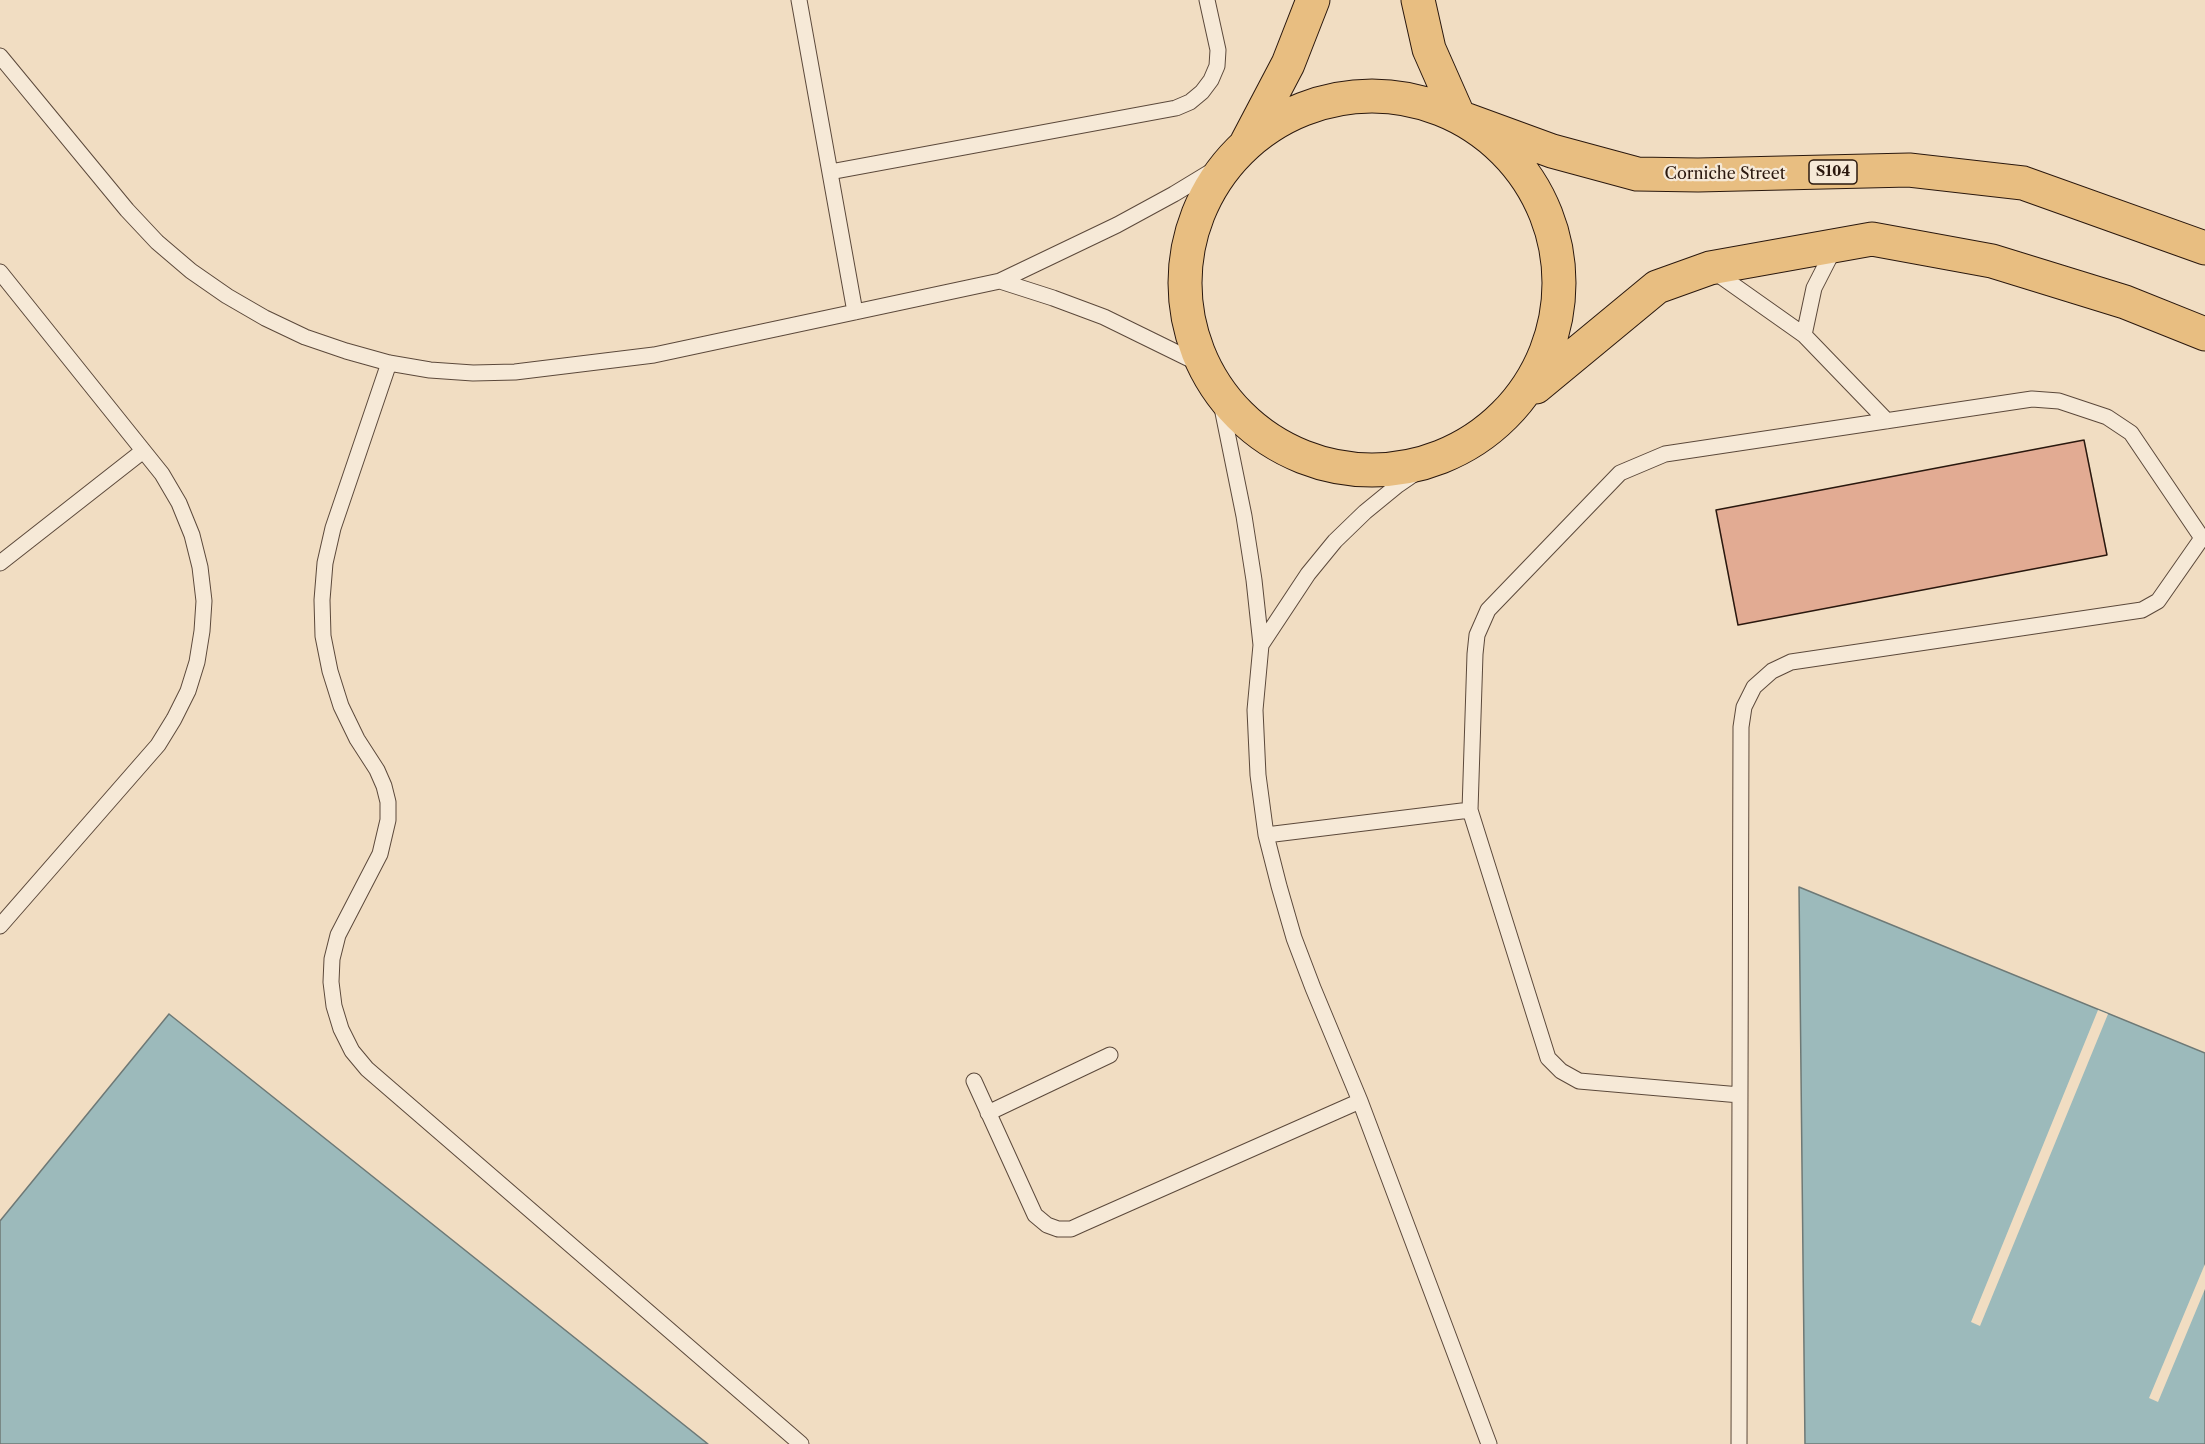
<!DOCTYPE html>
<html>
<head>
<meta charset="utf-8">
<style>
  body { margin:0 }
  canvas { display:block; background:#f1ddc2 }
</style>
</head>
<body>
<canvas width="2205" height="1444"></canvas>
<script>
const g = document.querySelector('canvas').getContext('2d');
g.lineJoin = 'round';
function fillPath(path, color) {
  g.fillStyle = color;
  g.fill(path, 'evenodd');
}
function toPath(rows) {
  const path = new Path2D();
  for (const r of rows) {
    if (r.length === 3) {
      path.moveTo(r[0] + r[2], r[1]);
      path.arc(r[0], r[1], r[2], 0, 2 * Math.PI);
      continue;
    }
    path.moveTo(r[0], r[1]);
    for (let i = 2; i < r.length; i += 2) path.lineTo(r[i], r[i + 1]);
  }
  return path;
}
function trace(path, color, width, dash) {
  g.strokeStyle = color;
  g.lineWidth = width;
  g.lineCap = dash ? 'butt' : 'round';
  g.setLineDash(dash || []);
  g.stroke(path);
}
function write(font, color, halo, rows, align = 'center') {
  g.font = font + ' "Libre Caslon Text",serif';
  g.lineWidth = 4.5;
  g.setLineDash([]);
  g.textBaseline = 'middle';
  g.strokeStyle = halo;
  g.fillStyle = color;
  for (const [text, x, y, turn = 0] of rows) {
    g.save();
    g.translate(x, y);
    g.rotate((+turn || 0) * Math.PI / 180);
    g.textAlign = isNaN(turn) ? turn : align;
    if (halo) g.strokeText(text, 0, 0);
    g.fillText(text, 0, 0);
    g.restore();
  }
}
const water = toPath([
  [1799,887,2205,1053,2205,1444,1805,1444,1799,887],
  [169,1014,708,1444,0,1444,0,1221,169,1014]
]);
const pier = toPath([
  [2098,1010,2108,1014,1980,1326,1971,1322],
  [2205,1264,2205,1289,2158,1402,2149,1398]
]);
const building = toPath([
  [2084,440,2107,555,1738,625,1716,510,2084,440]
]);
const lane = toPath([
  [799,0,855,312],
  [0,56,127,210,157,242,191,271,227,296,265,318,305,337,346,351,389,363,430,370,473,373,515,372,654,355,1000,281,1117,225,1174,194,1230,160],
  [830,172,1176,108,1190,102,1202,92,1211,80,1217,66,1218,50,1207,0],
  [1712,270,1804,335,1887,421],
  [0,272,162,474,179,503,192,535,200,567,204,601,202,631,197,662,188,691,174,719,158,745,0,926],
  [1000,281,1053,298,1104,317,1204,366],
  [1804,335,1814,288,1836,245],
  [389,363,333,528,325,563,322,600,323,636,330,671,341,706,357,739,377,770,384,786,388,802,388,820,380,854,338,935,332,959,331,982,334,1006,341,1029,352,1051,367,1069,801,1444],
  [1218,388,1244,516,1254,580,1261,645,1255,710,1258,775,1266,835,1279,886,1294,938,1313,988,1360,1101,1489,1444],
  [0,563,143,451],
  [1261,645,1308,574,1335,541,1365,512,1398,485,1433,461],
  [1266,835,1470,810],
  [974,1081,1035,1215,1047,1225,1058,1229,1071,1229,1082,1224,1360,1101],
  [1740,1095,1579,1081,1561,1071,1548,1058,1470,810,1475,654,1477,635,1488,610,1620,473,1665,454,2032,399,2059,401,2107,417,2131,433,2202,538,2205,539],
  [988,1113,1110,1055],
  [1739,1444,1741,727,1744,707,1754,687,1772,671,1791,662,2142,610,2158,601,2202,538]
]);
const primary = toPath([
  [1418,0,1429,49,1459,117,1552,151,1637,174,1698,175,1909,170,2023,183,2205,248],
  [1372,283,187],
  [1247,142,1288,64,1313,0],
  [1536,387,1657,287,1710,268,1872,239,1992,261,2125,302,2205,334]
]);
const shields = [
  [1833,172,48]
];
const shieldNames = [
  ["S104",1833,172]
];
const streetNames = [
  ["Corniche Street",1725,174]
];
fillPath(water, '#9cbabb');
trace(water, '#6e7976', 1.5);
fillPath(pier, '#f1ddc2');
fillPath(building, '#e2ab93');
trace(building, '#2a180e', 1.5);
trace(lane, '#5c493b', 17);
trace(primary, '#2a180e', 35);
trace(lane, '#f6e9d7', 15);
trace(primary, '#e8be81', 33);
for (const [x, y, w] of shields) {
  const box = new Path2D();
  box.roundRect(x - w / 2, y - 12, w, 24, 4.5);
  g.fillStyle = '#f6e9d7';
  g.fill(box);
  trace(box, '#2a180e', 1.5);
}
write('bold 15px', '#2a180e', null, shieldNames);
write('16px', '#2a180e', '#f6e9d7', streetNames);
</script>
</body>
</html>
